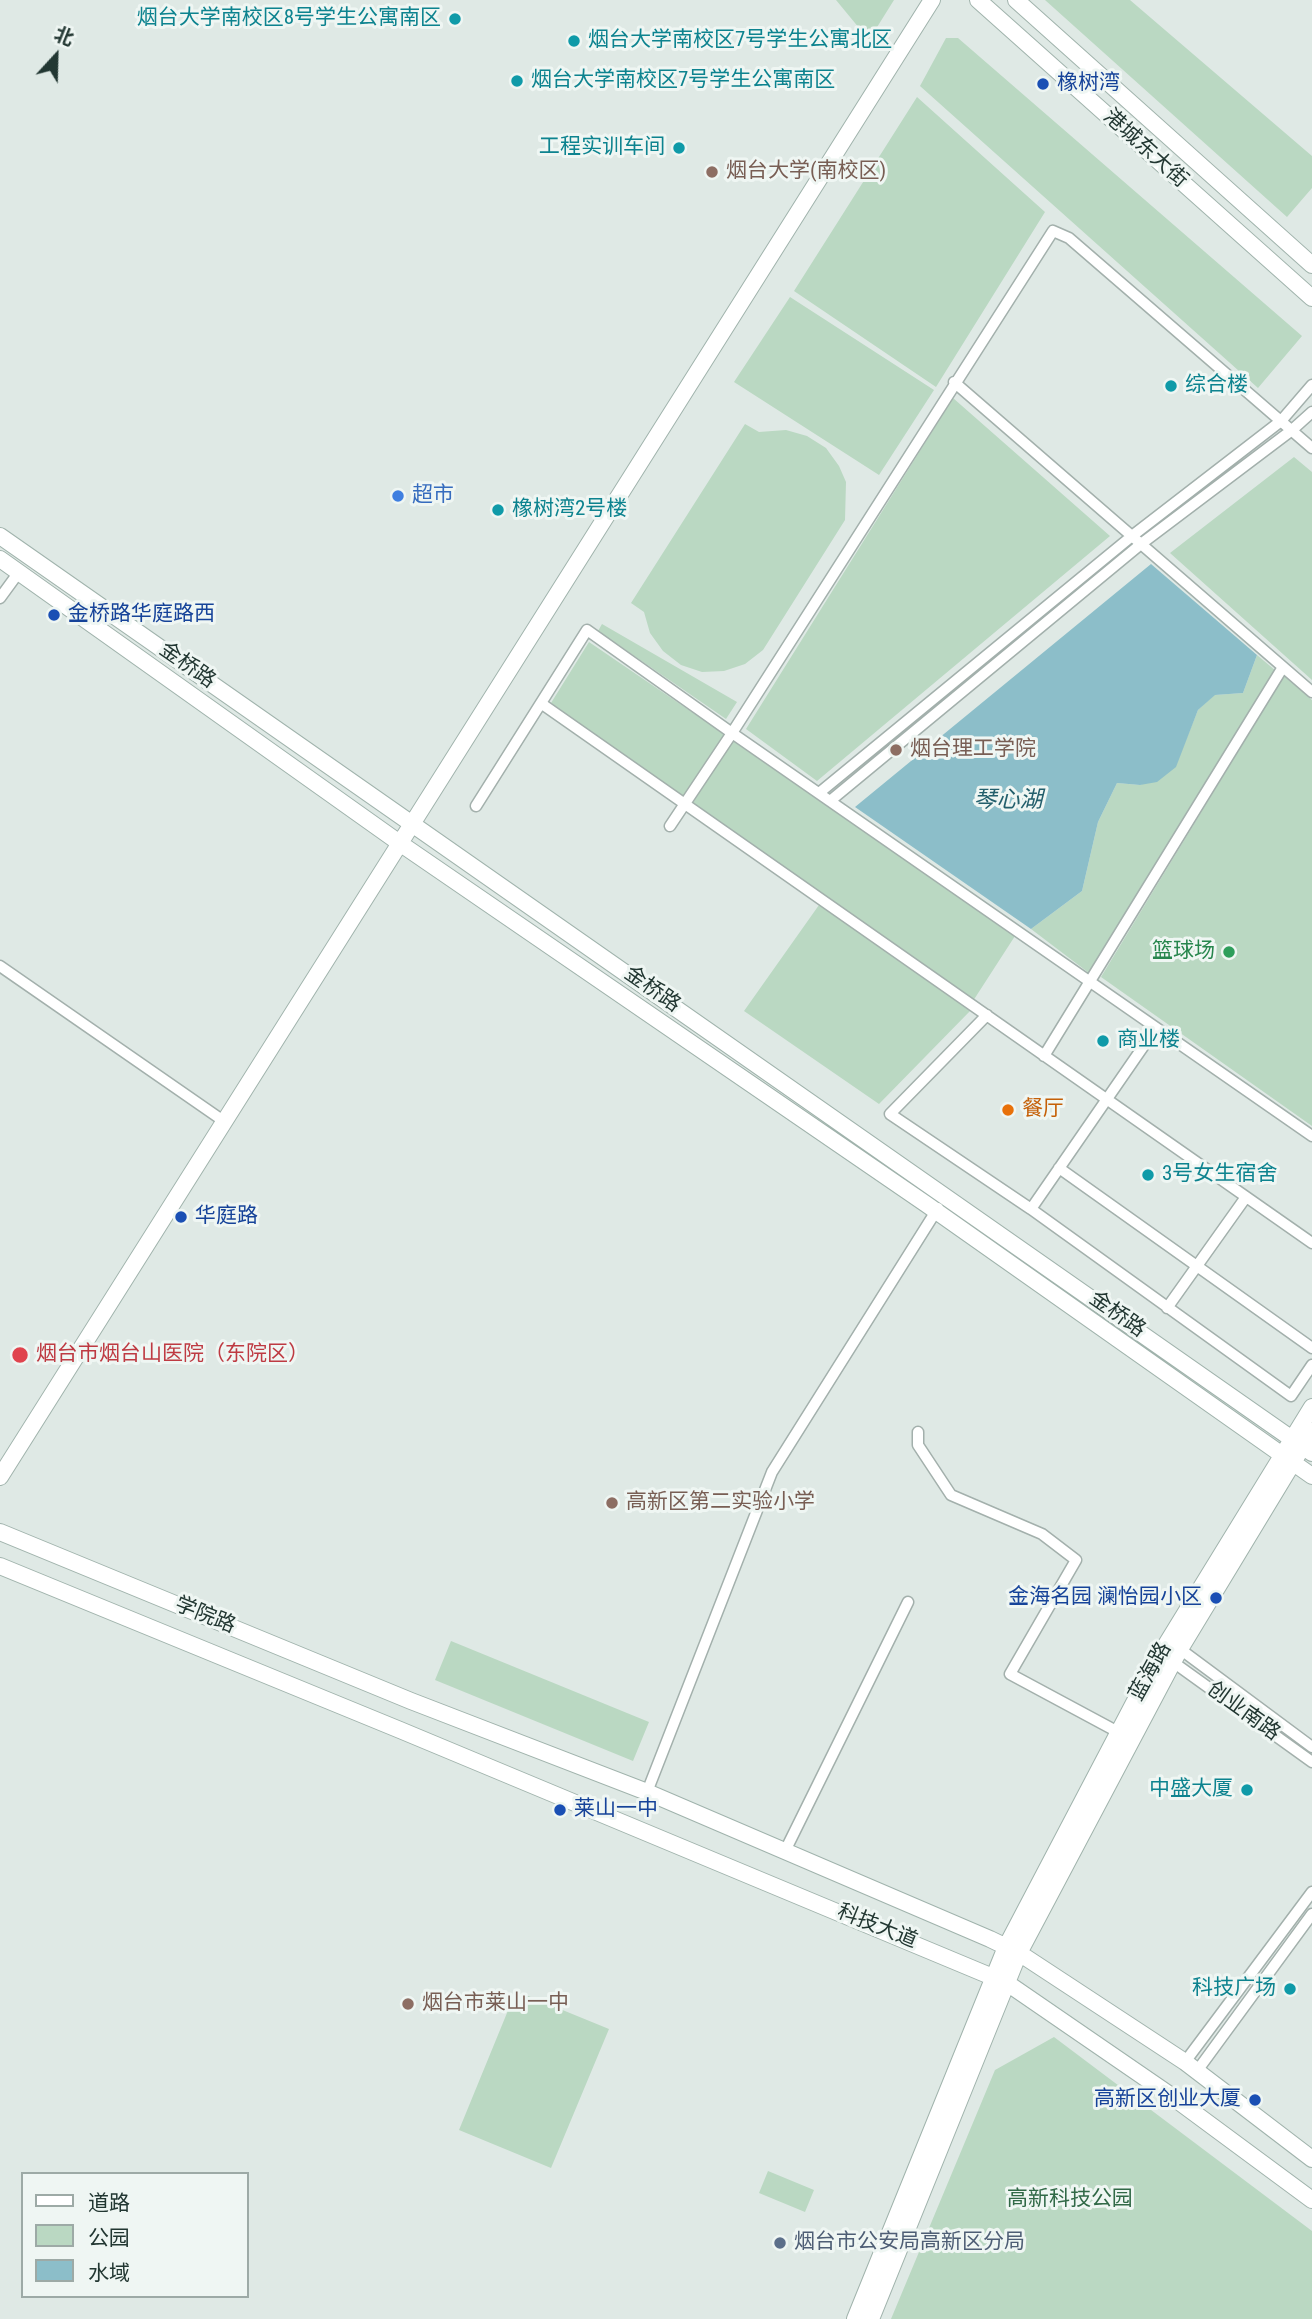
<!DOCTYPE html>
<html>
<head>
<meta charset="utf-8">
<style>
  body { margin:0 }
  #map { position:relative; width:1312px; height:2319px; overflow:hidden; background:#dfe9e5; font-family:"Roboto Condensed","Noto Sans SC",sans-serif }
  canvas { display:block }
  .legend { position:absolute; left:21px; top:2172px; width:228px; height:126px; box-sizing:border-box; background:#eff6f3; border:2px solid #9daaa6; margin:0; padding:9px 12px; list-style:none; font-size:21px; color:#223732 }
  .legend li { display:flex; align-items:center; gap:14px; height:35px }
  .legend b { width:35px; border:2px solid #9daaa6 }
  .north { position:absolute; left:21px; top:21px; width:70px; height:70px; -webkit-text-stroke:5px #eff6f3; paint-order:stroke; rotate:22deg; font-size:19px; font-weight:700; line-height:28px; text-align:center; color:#223732 }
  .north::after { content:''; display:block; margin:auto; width:24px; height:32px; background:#223732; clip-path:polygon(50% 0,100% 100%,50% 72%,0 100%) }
</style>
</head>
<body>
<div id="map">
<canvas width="1312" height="2319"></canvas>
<ul class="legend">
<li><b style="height:9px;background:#fff"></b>道路</li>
<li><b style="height:19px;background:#bad8c2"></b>公园</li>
<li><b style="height:19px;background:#8cbec9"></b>水域</li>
</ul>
<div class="north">北</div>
</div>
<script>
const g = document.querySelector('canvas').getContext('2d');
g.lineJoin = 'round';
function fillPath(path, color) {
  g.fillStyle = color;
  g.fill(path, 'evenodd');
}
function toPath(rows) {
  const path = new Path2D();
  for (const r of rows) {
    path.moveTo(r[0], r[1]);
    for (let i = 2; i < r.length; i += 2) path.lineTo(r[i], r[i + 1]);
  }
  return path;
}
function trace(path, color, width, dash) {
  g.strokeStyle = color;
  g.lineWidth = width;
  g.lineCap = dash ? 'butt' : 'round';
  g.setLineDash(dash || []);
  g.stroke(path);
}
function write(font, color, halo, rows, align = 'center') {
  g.font = font + ' "Roboto Condensed","Noto Sans SC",sans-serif';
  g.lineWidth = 6;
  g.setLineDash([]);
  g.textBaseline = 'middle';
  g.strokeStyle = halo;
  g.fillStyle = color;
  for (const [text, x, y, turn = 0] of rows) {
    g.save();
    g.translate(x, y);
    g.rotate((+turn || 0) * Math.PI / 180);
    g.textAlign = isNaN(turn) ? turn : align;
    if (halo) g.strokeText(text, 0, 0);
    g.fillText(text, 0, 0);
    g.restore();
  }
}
const green = toPath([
  [836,0,894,0,869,40],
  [1045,0,1130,0,1312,156,1312,188,1287,217],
  [946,38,958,38,1302,336,1258,388,920,86],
  [917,97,1045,212,936,387,794,291],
  [790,297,934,390,879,475,734,382],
  [953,398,1110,536,817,781,746,729],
  [745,424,759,432,786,430,807,436,826,448,839,466,846,482,845,520,763,650,745,664,724,671,702,672,681,665,663,651,650,633,644,612,631,603],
  [1294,457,1312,472,1312,680,1170,553],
  [602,624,737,702,726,719,598,631],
  [589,642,727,736,684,799,551,703],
  [1257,655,1276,671,1089,973,1031,929,1082,891,1098,822,1117,783,1140,785,1175,767,1198,710,1214,695,1243,693],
  [1284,676,1312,700,1312,1126,1101,977],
  [733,741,1015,936,973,1001,692,804],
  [819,905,971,1010,879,1104,744,1011],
  [451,1641,649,1722,633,1761,435,1680],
  [516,1991,609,2029,551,2168,459,2130],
  [1054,2037,1312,2231,1312,2319,891,2319,995,2070],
  [768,2171,814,2190,805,2212,759,2193]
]);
const water = toPath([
  [1151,564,1257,655,1243,693,1215,695,1198,710,1176,767,1157,782,1140,785,1117,783,1098,822,1082,891,1031,929,855,807]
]);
const street = toPath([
  [954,382,1312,692],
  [1312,448,1069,238,1053,231,732,733,1312,1136],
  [0,598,19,572],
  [542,704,1312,1243],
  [819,793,1132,536,1281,421,1312,385],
  [830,801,1141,544,1292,430,1312,412],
  [476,806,587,630,732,733,670,826],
  [0,966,225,1122],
  [987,1015,890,1114,1031,1209,1291,1396,1312,1365],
  [1044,1056,1283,667],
  [1059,1168,1312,1348],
  [1031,1209,1156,1028],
  [1167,1308,1246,1197],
  [918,1432,918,1445,951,1495,1042,1534,1076,1560,1010,1674,1118,1732],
  [1180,1649,1312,1747],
  [1173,1662,1312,1762],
  [647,1792,772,1472,938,1208],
  [786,1849,908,1602],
  [1185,2062,1312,1892],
  [1197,2071,1312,1914]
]);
const secondary = toPath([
  [978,0,1312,298],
  [1016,0,1312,265],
  [0,536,1312,1453],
  [0,559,401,844,926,1204,1312,1476],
  [0,1477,932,0],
  [0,1532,411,1701,647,1792,990,1939,1019,1953,1185,2062,1312,2159],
  [0,1566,400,1730,1007,1983,1170,2095,1312,2200],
  [855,2319,1006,1947,1156,1661,1312,1407],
  [871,2319,1019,1953,1180,1649,1312,1431]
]);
const markers = [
  [455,19,7,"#0f9aa8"],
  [574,41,7,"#0f9aa8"],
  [517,81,7,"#0f9aa8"],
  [1043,84,7,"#1a4fb4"],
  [679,148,7,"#0f9aa8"],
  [712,172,7,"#8d6e63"],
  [1171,386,7,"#0f9aa8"],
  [398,496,7,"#3f7fe0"],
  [498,510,7,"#0f9aa8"],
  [54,615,7,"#1a4fb4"],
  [896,750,7,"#8d6e63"],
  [1229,952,7,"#2e9e5b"],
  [1103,1041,7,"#0f9aa8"],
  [1008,1110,7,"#e8710a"],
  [1148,1175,7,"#0f9aa8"],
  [181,1217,7,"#1a4fb4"],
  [20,1355,9,"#e0444e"],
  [612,1503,7,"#8d6e63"],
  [1216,1598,7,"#1a4fb4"],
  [1247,1790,7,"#0f9aa8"],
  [560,1810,7,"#1a4fb4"],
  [1290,1989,7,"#0f9aa8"],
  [408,2004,7,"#8d6e63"],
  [1255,2100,7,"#1a4fb4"],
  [780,2243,7,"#5c6f8a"]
];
const cultureNames = [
  ["烟台大学南校区8号学生公寓南区",441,19,"right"],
  ["烟台大学南校区7号学生公寓北区",588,41],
  ["烟台大学南校区7号学生公寓南区",531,81],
  ["工程实训车间",665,148,"right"],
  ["综合楼",1185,386],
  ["橡树湾2号楼",512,510],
  ["商业楼",1117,1041],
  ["3号女生宿舍",1162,1175],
  ["中盛大厦",1233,1790,"right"],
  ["科技广场",1276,1989,"right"]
];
const transitNames = [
  ["橡树湾",1057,84],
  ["金桥路华庭路西",68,615],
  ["华庭路",195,1217],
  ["金海名园 澜怡园小区",1202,1598,"right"],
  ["莱山一中",574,1810],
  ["高新区创业大厦",1241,2100,"right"]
];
const streetNames = [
  ["港城东大街",1145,149,42],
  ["金桥路",187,666,35],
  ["金桥路",652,990,35],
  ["金桥路",1117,1315,35],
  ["学院路",205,1616,22],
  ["蓝海路",1151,1672,-61],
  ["创业南路",1243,1712,36],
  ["科技大道",877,1927,22]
];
const educationNames = [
  ["烟台大学(南校区)",726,172],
  ["烟台理工学院",910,750],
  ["高新区第二实验小学",626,1503],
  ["烟台市莱山一中",422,2004]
];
const shopNames = [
  ["超市",412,496]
];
const leisureNames = [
  ["篮球场",1215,952]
];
const foodNames = [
  ["餐厅",1022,1110]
];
const healthNames = [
  ["烟台市烟台山医院（东院区）",36,1355]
];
const parkNames = [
  ["高新科技公园",1070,2200]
];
const serviceNames = [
  ["烟台市公安局高新区分局",794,2243]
];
const waterNames = [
  ["琴心湖",1008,801]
];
fillPath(green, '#bad8c2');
fillPath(water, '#8cbec9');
trace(street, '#a3b0ac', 13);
trace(secondary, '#a0b3ac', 18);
trace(street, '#fff', 10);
trace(secondary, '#fff', 16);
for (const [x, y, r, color] of markers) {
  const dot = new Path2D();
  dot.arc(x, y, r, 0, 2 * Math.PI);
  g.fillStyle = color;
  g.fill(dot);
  trace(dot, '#eff6f3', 2.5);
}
write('21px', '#0d838f', '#eff6f3', cultureNames, 'left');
write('21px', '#164399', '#eff6f3', transitNames, 'left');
write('21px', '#223732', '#eff6f3', streetNames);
write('21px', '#785e54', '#eff6f3', educationNames, 'left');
write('21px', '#366cbe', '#eff6f3', shopNames, 'left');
write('21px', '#27864d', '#eff6f3', leisureNames, 'right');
write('21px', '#c56008', '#eff6f3', foodNames, 'left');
write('21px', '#be3a42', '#eff6f3', healthNames, 'left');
write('21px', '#316947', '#eff6f3', parkNames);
write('21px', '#4e5e75', '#eff6f3', serviceNames, 'left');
write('italic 23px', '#235f6c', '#eff6f3', waterNames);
</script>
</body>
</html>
